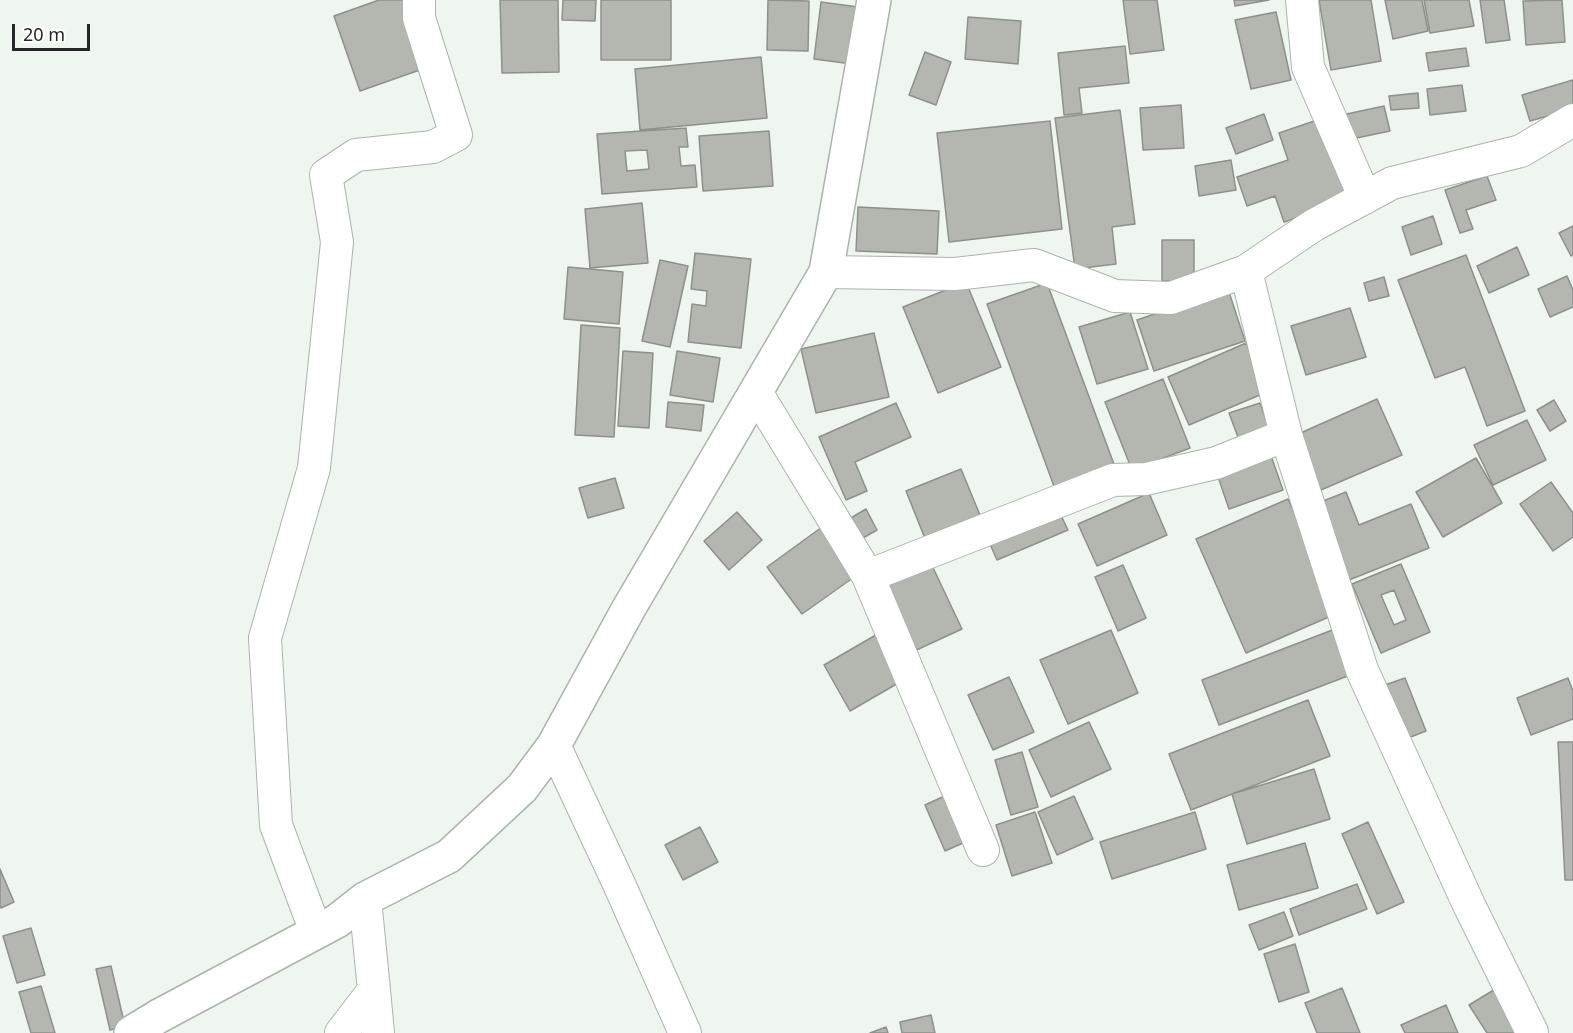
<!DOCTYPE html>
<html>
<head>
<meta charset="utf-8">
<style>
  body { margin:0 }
  #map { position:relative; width:1573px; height:1033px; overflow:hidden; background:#eff6f0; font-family:"Noto Sans",sans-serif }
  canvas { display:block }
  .scale { position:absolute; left:12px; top:24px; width:78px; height:27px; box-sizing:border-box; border:3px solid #242725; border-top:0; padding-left:8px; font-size:18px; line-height:21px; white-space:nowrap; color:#242725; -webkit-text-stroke:4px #fff; paint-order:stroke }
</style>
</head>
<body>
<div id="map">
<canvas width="1573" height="1033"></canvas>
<div class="scale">20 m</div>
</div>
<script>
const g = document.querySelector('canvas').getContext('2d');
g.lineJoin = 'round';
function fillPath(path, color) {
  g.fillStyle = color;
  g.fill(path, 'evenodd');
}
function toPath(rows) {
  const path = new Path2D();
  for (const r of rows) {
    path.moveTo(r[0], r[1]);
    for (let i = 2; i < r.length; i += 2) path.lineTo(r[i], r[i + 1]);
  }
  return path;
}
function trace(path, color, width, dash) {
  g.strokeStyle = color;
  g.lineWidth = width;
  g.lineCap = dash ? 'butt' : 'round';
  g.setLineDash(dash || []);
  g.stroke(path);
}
const building = toPath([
  [379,0,408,0,431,66,360,91,334,16,379,0],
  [500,0,558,0,559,72,502,73,500,0],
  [563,0,596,0,595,21,562,20,563,0],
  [601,0,671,0,671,60,601,60,601,0],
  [768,0,809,1,808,51,767,50,768,0],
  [1123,0,1157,0,1164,50,1130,54,1123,0],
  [1234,0,1269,0,1235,6,1234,0],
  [1319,0,1371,0,1381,61,1331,70,1319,0],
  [1385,0,1422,0,1428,31,1393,39,1385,0],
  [1424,0,1469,0,1474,26,1430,33,1424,0],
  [1480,0,1504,0,1510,40,1486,43,1480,0],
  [1562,0,1565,42,1526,45,1523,1,1562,0],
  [821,2,858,7,852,64,814,59,821,2],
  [1276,12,1291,80,1251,89,1235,20,1276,12],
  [968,17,1021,21,1018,64,965,59,968,17],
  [1125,46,1129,83,1079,88,1082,113,1064,115,1058,53,1125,46],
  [1466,48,1469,66,1429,71,1426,53,1466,48],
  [925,52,951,62,936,105,909,95,925,52],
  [761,57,767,118,640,130,635,69,761,57],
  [1573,80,1573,109,1530,121,1522,95,1573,80],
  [1462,85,1466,111,1430,115,1427,89,1462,85],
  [1418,93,1419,108,1391,110,1389,96,1418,93],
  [1181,105,1184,148,1143,150,1140,108,1181,105],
  [1384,106,1390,131,1347,140,1342,115,1384,106],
  [1120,110,1135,224,1112,227,1116,264,1075,269,1055,118,1120,110],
  [1264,114,1273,140,1236,154,1226,128,1264,114],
  [1323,118,1351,200,1284,222,1275,196,1247,206,1237,177,1288,160,1279,133,1323,118],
  [1050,121,1062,229,949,242,937,133,1050,121],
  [686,128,688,147,679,147,681,166,695,165,697,187,602,194,597,134,686,128],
  [647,150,649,169,627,171,625,151,647,150],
  [769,131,773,186,703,191,699,136,769,131],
  [1231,160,1236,190,1199,196,1195,166,1231,160],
  [1487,176,1496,200,1466,210,1473,229,1460,233,1445,190,1487,176],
  [642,203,648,263,590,268,585,209,642,203],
  [858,207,939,211,937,254,856,251,858,207],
  [1433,216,1442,244,1411,255,1402,227,1433,216],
  [1573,226,1573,255,1571,256,1559,233,1573,226],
  [1162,240,1194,240,1194,281,1162,281,1162,240],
  [1517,247,1529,275,1489,293,1477,266,1517,247],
  [695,253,751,259,741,348,688,342,692,304,706,306,707,291,691,289,695,253],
  [1466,255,1525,411,1487,426,1465,367,1435,378,1398,280,1466,255],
  [660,260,688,266,670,347,642,341,660,260],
  [568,267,623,272,619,324,564,319,568,267],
  [1567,276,1573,290,1573,307,1550,317,1538,289,1567,276],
  [1384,277,1389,296,1369,301,1364,283,1384,277],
  [966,282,1001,367,938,393,903,307,966,282],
  [1047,283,1115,467,1055,489,987,304,1047,283],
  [1228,289,1245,341,1154,371,1137,320,1228,289],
  [1350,308,1366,357,1306,375,1291,326,1350,308],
  [1130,312,1148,369,1097,384,1079,327,1130,312],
  [581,325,620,328,614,437,575,435,581,325],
  [874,333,889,397,816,413,801,349,874,333],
  [1246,343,1267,392,1189,425,1168,377,1246,343],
  [623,351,653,353,649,428,618,426,623,351],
  [677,351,720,358,713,402,670,395,677,351],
  [1163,379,1190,448,1132,470,1105,402,1163,379],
  [1377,399,1402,455,1321,490,1296,435,1377,399],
  [1554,400,1566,421,1550,431,1537,410,1554,400],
  [668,402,704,405,701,431,666,427,668,402],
  [896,403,911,437,855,462,867,491,846,500,819,437,896,403],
  [1260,403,1272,437,1242,448,1229,413,1260,403],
  [1527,420,1546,460,1493,485,1474,445,1527,420],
  [1269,450,1283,490,1229,509,1215,468,1269,450],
  [1476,458,1502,503,1443,537,1416,492,1476,458],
  [961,469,982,520,926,541,906,491,961,469],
  [615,478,624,508,588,518,579,488,615,478],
  [1551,482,1573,513,1573,537,1553,551,1520,504,1551,482],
  [1346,492,1359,525,1411,504,1429,548,1344,582,1313,505,1346,492],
  [1149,493,1167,535,1097,566,1078,524,1149,493],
  [1288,499,1338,613,1246,653,1196,539,1288,499],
  [1056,505,1068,530,997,560,986,535,1056,505],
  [866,509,877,530,856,542,844,522,866,509],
  [737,512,762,540,729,570,704,541,737,512],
  [822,527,857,575,802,614,767,567,822,527],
  [928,557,962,629,910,653,876,581,928,557],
  [1401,564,1430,632,1381,653,1352,584,1401,564],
  [1394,590,1406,620,1394,625,1381,595,1394,590],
  [1123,565,1146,618,1118,631,1095,577,1123,565],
  [1335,629,1353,674,1219,725,1202,680,1335,629],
  [1111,630,1138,693,1068,724,1040,660,1111,630],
  [881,632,907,678,850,711,824,665,881,632],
  [1009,677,1034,732,993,750,968,695,1009,677],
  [1405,678,1426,731,1403,740,1382,686,1405,678],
  [1568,678,1573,691,1573,719,1531,735,1517,698,1568,678],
  [1308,700,1330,756,1191,810,1169,754,1308,700],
  [1089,722,1111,769,1051,797,1029,750,1089,722],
  [1558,742,1573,742,1573,880,1565,880,1558,742],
  [1022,752,1038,807,1011,815,995,760,1022,752],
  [1314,769,1330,819,1247,844,1232,794,1314,769],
  [951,793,972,839,945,851,925,805,951,793],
  [1074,796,1093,839,1057,855,1038,812,1074,796],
  [1035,812,1052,863,1012,876,996,825,1035,812],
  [1195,812,1206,849,1112,879,1100,842,1195,812],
  [1368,822,1404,902,1377,914,1342,834,1368,822],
  [700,827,718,862,683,880,665,845,700,827],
  [1305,843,1318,888,1239,910,1227,865,1305,843],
  [0,869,14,902,1,908,0,906,0,869],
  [1357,884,1367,909,1299,935,1290,909,1357,884],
  [1284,912,1293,936,1259,950,1249,925,1284,912],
  [31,928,45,975,17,983,3,936,31,928],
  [1295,944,1309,992,1279,1002,1264,954,1295,944],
  [111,966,125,1026,110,1030,96,969,111,966],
  [41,986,55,1033,31,1033,19,992,41,986],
  [1342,988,1360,1033,1317,1033,1305,1003,1342,988],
  [1497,988,1517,1033,1487,1033,1469,1005,1497,988],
  [1446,1005,1458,1033,1405,1033,1401,1025,1446,1005],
  [931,1015,935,1033,902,1033,900,1022,931,1015],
  [886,1027,888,1033,870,1033,886,1027]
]);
const street = toPath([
  [1302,0,1308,67,1365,198],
  [1246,271,1286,435,1362,670,1469,905,1532,1032,1531,1033],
  [826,272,955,274,1034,265,1115,296,1171,298,1246,271,1314,225,1392,183,1521,151,1573,120],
  [756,392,868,576,983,850],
  [868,576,1113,480,1146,479,1216,463,1286,435],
  [554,745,619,884,685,1033],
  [316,932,276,825,265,638,314,468,337,242,326,175,356,155,433,147,456,135,419,18,419,0],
  [374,990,378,1033],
  [341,1033,374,990,365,899]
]);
const secondary = toPath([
  [131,1033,159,1016,337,921,365,899,449,856,522,788,554,745,629,608,826,272,874,0]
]);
fillPath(building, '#b3b7b0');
trace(building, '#8d918a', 1.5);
trace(street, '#adb3ae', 34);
trace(secondary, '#adb3ae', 36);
trace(street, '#fff', 32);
trace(secondary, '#fff', 33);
</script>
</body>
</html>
